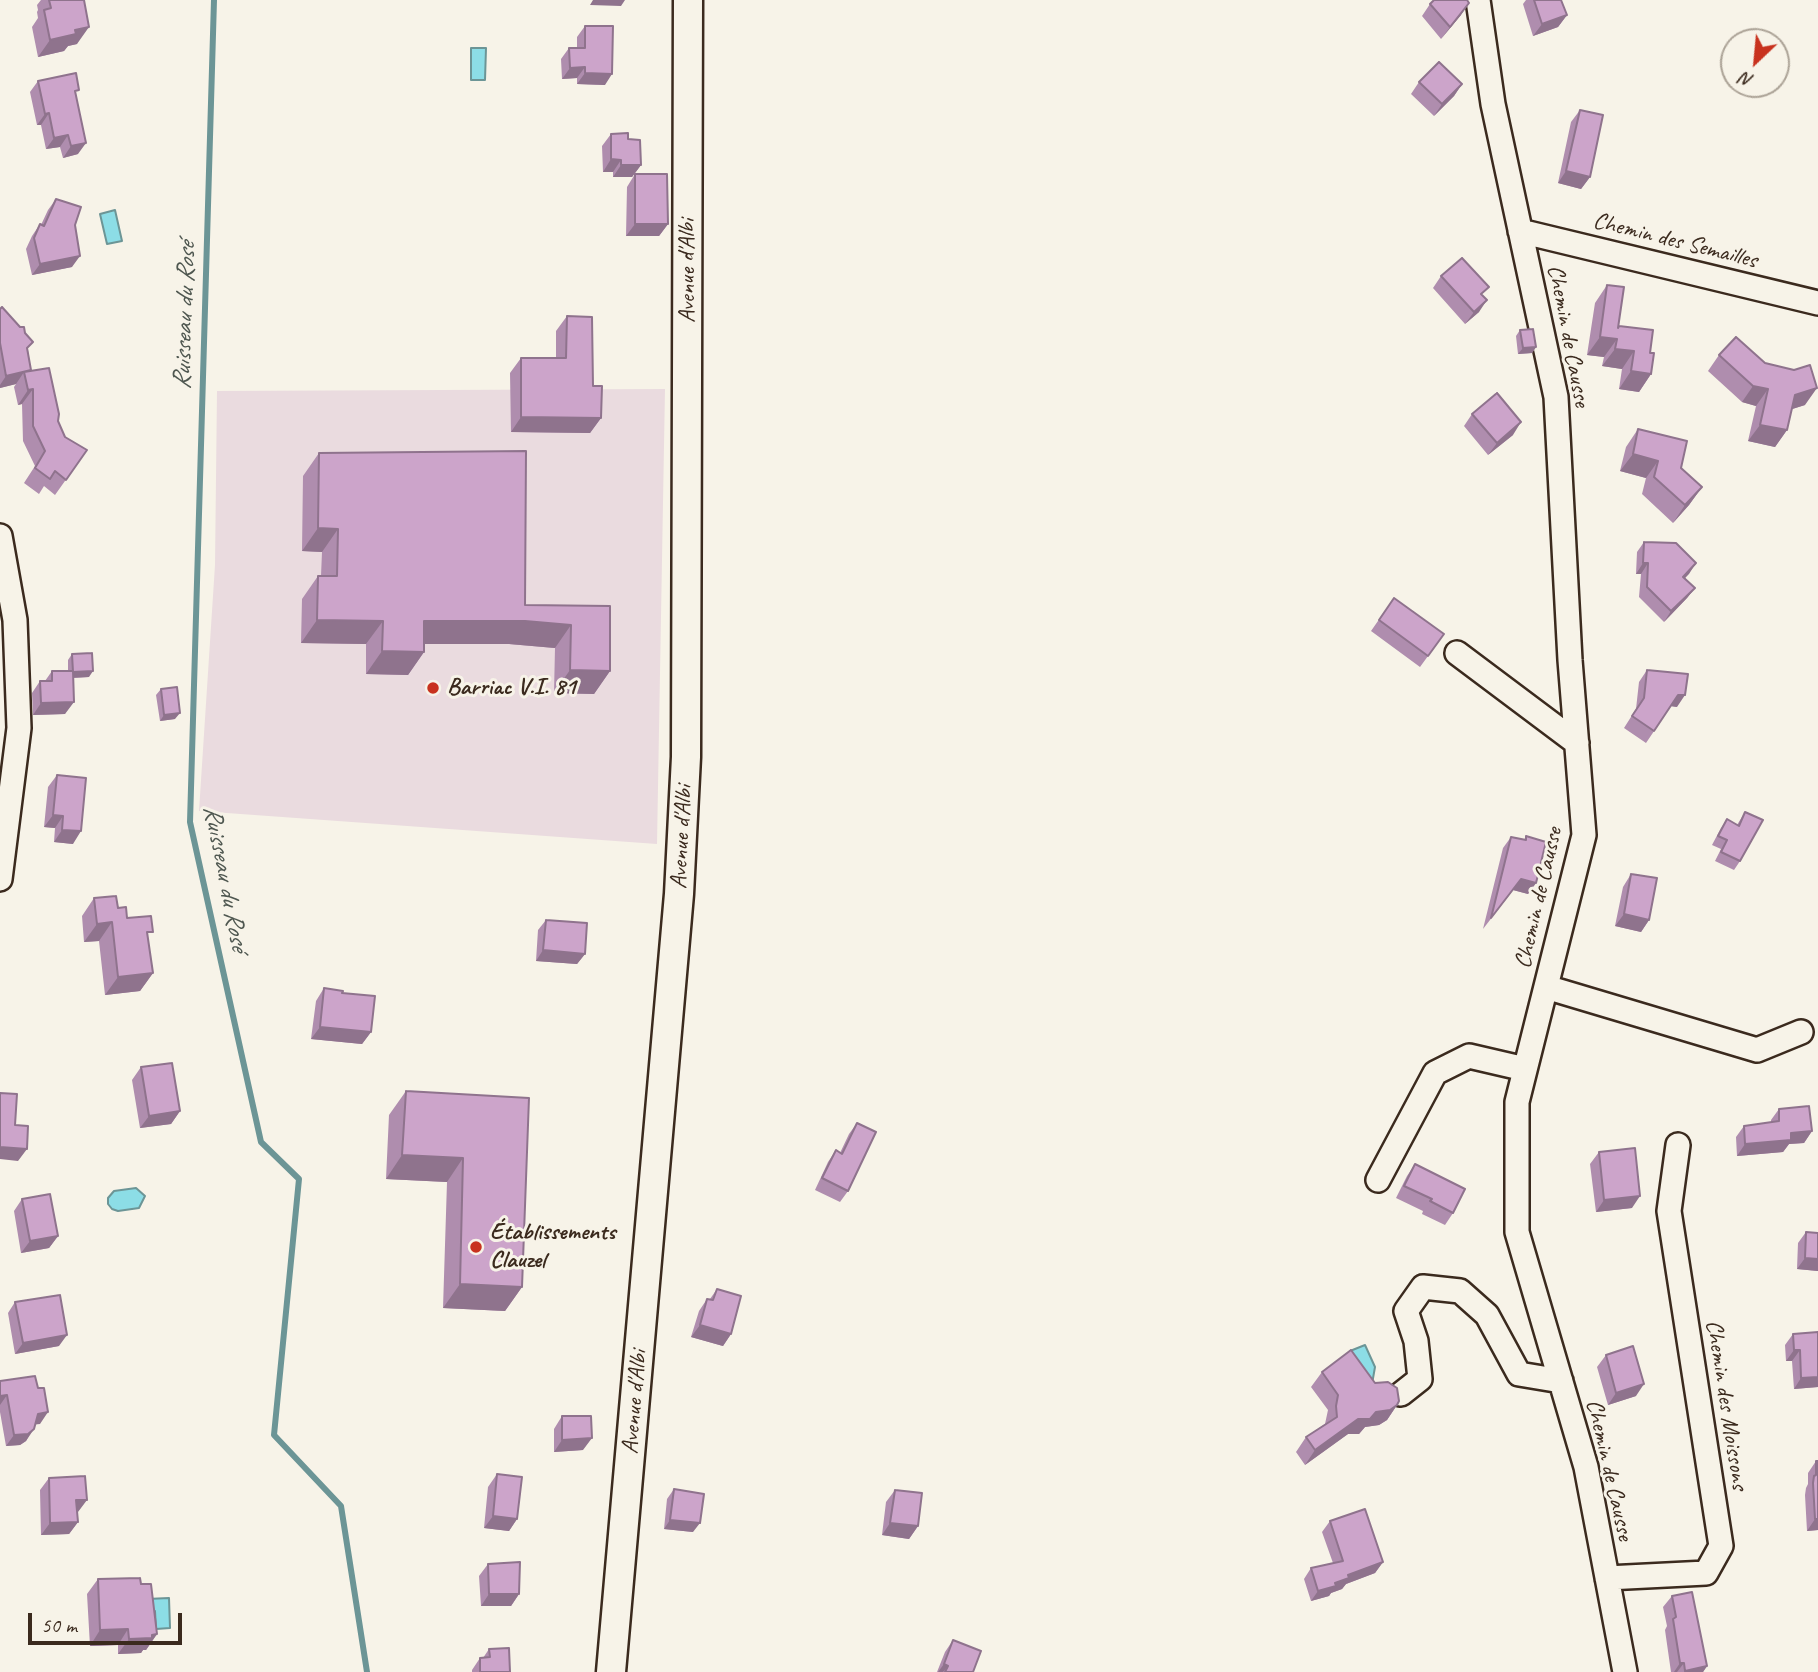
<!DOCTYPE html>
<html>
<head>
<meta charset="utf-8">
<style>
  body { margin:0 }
  #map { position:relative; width:1818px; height:1672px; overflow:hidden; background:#f7f3e8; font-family:Caveat,sans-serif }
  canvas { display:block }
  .north { position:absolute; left:1720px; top:28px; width:70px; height:70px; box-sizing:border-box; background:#f7f3e8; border:2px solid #aca397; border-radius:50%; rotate:206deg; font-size:19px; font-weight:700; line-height:28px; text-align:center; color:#3b2a1e }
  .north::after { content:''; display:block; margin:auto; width:24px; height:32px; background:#c8321e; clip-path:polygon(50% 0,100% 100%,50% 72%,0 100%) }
  .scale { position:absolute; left:28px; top:1613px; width:154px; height:32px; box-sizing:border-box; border:4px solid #3b2a1e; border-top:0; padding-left:9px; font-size:21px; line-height:24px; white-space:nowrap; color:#3b2a1e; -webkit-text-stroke:5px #f7f3e8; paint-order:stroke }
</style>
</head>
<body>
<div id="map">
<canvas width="1818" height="1672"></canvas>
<div class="north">N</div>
<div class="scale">50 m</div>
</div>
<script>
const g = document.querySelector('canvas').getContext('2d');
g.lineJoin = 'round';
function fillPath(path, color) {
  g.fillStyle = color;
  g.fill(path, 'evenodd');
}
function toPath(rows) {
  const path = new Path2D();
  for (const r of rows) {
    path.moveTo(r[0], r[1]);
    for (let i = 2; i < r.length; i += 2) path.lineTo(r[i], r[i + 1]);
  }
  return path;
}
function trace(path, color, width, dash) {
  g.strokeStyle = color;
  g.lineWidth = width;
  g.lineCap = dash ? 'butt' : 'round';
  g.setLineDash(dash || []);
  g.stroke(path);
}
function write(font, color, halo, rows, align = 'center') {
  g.font = font + ' Caveat,sans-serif';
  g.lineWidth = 6;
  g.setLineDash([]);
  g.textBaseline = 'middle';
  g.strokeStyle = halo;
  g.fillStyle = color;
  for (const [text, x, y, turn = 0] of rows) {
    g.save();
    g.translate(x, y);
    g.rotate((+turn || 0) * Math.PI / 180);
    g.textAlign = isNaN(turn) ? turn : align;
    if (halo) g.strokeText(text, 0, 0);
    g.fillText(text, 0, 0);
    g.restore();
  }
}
const built = toPath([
  [665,389,657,844,199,811,215,565,217,391]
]);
const water = toPath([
  [471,48,486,48,485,80,471,80,471,48],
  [115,210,122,241,107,244,100,214,115,210],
  [136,1188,145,1196,139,1208,118,1211,112,1209,108,1204,108,1198,114,1191,136,1188],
  [1365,1345,1375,1367,1372,1384,1350,1351,1365,1345],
  [169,1598,170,1628,156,1629,155,1611,147,1611,147,1599,169,1598]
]);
const stream = toPath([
  [214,0,190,822,261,1142,299,1179,274,1435,341,1506,367,1672]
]);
const minor = toPath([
  [1478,0,1493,104,1556,397,1570,660,1584,835,1517,1102,1517,1232,1586,1467,1625,1672],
  [1520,231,1818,303],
  [0,536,15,620,19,728,0,879],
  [1457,653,1577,743],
  [1546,987,1757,1050,1801,1032],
  [1378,1180,1435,1073,1469,1056,1525,1069],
  [1401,1394,1420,1379,1416,1341,1406,1311,1423,1287,1460,1291,1487,1315,1519,1374,1561,1381],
  [1607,1578,1706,1573,1721,1546,1669,1211,1678,1145]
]);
const major = toPath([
  [611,1672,679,894,686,757,688,0]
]);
const wall = toPath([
  [41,0,84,0,77,44,68,46,64,51,38,57,32,27,38,18,37,12,38,10,37,5],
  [1526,0,1561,0,1567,15,1558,27,1533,36,1523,4],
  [1430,4,1461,15,1441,39,1422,16],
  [585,26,605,85,577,84,577,78,562,79,561,59,569,48,577,48,577,37],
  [38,81,76,94,78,154,63,158,60,147,46,149,41,125,37,125,30,92],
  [1419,82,1462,84,1454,96,1434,116,1411,94],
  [1580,110,1590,177,1581,189,1558,183,1571,122],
  [611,134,628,139,641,165,632,177,613,177,613,172,603,172,602,146],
  [635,174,668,224,659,236,626,236,627,187],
  [56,199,75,225,72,267,32,275,26,249,32,236,40,224,41,225,48,210],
  [1441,276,1483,296,1479,312,1465,324,1433,288],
  [1607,285,1619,326,1650,353,1651,374,1639,392,1619,389,1622,369,1602,366,1604,357,1587,355,1595,303],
  [0,309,28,350,31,370,65,437,87,450,55,495,44,486,39,494,24,483,35,466,23,441,22,404,18,405,14,387,16,384,0,388],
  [567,316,593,386,601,418,590,433,511,432,510,373,521,358,556,358,556,331],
  [1520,330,1536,347,1532,353,1518,354,1516,336],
  [1719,355,1805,405,1792,409,1787,430,1775,447,1748,441,1756,406,1742,402,1708,371],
  [1472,414,1513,435,1488,455,1464,426],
  [1638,429,1702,487,1689,505,1673,523,1642,494,1646,478,1620,471,1626,447],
  [319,453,525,605,610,606,610,671,594,694,554,693,555,648,509,644,424,644,424,652,408,675,366,674,366,644,301,643,302,599,318,576,321,576,322,552,302,551,303,476],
  [1644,542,1696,563,1685,578,1695,588,1687,598,1664,622,1639,597,1641,574,1636,574,1637,552],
  [1394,598,1444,634,1420,667,1371,631],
  [72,654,89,677,73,678,65,714,33,715,32,693,40,681,45,681,52,671,68,671,68,660],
  [1647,670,1677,707,1671,706,1646,743,1624,728,1636,709,1639,682],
  [161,689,175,719,160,721,156,695],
  [57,775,73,844,54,842,55,828,44,827,48,787],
  [1745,812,1740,861,1734,870,1715,861,1721,849,1712,845,1721,828,1727,819,1737,825],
  [1526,836,1536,883,1528,894,1513,890,1483,929,1503,848,1511,837,1524,840],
  [1631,874,1649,920,1641,932,1615,926,1623,887],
  [94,898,118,908,148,939,153,973,140,991,105,995,99,941,84,942,82,916],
  [546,920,585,954,577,964,536,961,538,930],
  [324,988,342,993,371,1032,362,1044,311,1039,316,1001],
  [141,1067,180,1111,171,1124,140,1128,132,1080],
  [406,1091,529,1098,522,1287,505,1311,443,1308,447,1182,386,1179,389,1115],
  [1779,1109,1812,1131,1804,1143,1789,1144,1783,1152,1737,1156,1736,1137,1744,1126,1771,1122,1771,1120],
  [857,1123,848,1191,840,1202,815,1190,828,1162,836,1150,840,1153,849,1134],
  [1599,1152,1632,1208,1596,1212,1590,1164],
  [1415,1164,1453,1213,1445,1225,1422,1214,1423,1211,1396,1198,1407,1176],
  [22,1199,58,1236,49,1248,21,1253,14,1211],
  [1806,1232,1818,1233,1818,1271,1797,1269,1798,1243],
  [717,1289,731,1334,723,1346,691,1337,699,1311,707,1299,710,1299],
  [15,1302,59,1346,15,1354,8,1313],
  [1818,1332,1818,1387,1794,1389,1792,1361,1786,1361,1785,1345,1793,1334],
  [1606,1355,1636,1396,1608,1405,1597,1367],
  [1322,1372,1375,1383,1397,1405,1387,1420,1379,1425,1365,1427,1359,1434,1348,1434,1305,1465,1296,1452,1306,1437,1325,1424,1328,1410,1311,1387],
  [0,1381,40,1424,35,1424,26,1441,20,1445,6,1446,0,1412],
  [562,1416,583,1450,554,1452,554,1429],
  [1816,1461,1818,1530,1807,1531,1805,1495,1806,1488,1808,1484,1808,1473],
  [497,1474,517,1519,509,1531,484,1528,488,1487],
  [49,1478,78,1512,77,1512,78,1522,69,1534,41,1535,40,1490],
  [674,1489,693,1532,664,1529,667,1499],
  [895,1490,918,1526,909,1539,882,1535,886,1502],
  [1330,1521,1383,1562,1375,1573,1346,1584,1342,1589,1331,1593,1329,1596,1311,1601,1304,1579,1311,1568,1333,1563,1322,1532],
  [488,1564,519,1594,511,1606,481,1606,479,1576],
  [98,1579,141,1584,157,1634,146,1650,143,1650,141,1653,118,1654,118,1645,90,1646,87,1594],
  [1672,1596,1707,1666,1703,1672,1671,1672,1665,1630,1667,1626,1663,1607],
  [953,1640,973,1672,937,1672,945,1652],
  [489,1649,510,1672,472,1672,472,1670,480,1658,483,1658]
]);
const shadedWall = toPath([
  [593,0,625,0,621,6,590,5],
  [1469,3,1461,15,1441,39,1450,27],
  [1567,15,1558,27,1533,36,1542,24],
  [89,27,77,44,68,46,64,51,38,57,50,40,75,30],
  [585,67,577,78,562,79,570,68],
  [585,73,612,74,605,85,577,84],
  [1462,84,1454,96,1434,116,1442,104],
  [49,113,41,125,37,125,45,114],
  [68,135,60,147,46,149,54,138],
  [86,143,78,154,63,158,71,146],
  [611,159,621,160,613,172,603,172],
  [621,165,641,165,632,177,613,177],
  [1566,171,1590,177,1581,189,1558,183],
  [635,224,668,224,659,236,626,236],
  [80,256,72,267,32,275,40,264],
  [1487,300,1479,312,1465,324,1474,312],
  [1600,337,1617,339,1604,357,1587,355],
  [1536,347,1532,353,1518,354,1523,348],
  [1615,349,1634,351,1622,369,1602,366],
  [1631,371,1651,374,1639,392,1619,389],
  [24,372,16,384,0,388,0,385,6,376],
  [1753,386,1768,389,1756,406,1742,402],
  [1817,388,1805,405,1783,412,1795,395],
  [33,389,22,404,18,405,28,390],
  [521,417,601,418,590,433,511,432],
  [1521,422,1513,435,1488,455,1497,443],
  [1760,425,1787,430,1775,447,1748,441],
  [1633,454,1658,461,1646,478,1620,471],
  [1702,487,1689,505,1673,523,1685,505],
  [318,528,338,529,322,552,302,551],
  [1643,563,1648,563,1641,574,1636,574],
  [1696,563,1689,574,1676,587,1683,577],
  [1695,588,1687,598,1664,622,1671,611],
  [317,620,383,621,366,644,301,643],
  [424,621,525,621,571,625,555,648,509,644,408,644],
  [382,651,424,652,408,675,366,674],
  [570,670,610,671,594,694,554,693],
  [93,671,89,677,68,678,73,672],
  [1678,695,1685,695,1677,707,1670,706],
  [74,702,65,714,33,715,41,703],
  [180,713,175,719,160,721,164,715],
  [53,815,63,816,55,828,44,827],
  [62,830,81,831,73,844,54,842],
  [1521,879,1536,883,1528,894,1513,890,1483,929],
  [1624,914,1649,920,1641,932,1615,926],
  [112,922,99,941,84,942,97,924],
  [543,950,585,954,577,964,536,961],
  [153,973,140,991,105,995,118,977],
  [320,1027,371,1032,362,1044,311,1039],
  [180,1111,171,1124,140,1128,149,1116],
  [1812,1131,1804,1143,1789,1144,1783,1152,1737,1156,1745,1144,1791,1133],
  [0,1147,27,1149,18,1161,0,1159],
  [402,1155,463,1158,447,1182,386,1179],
  [1640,1196,1632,1208,1596,1212,1604,1200],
  [58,1236,49,1248,21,1253,30,1241],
  [1805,1258,1818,1259,1818,1271,1797,1269],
  [460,1284,522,1287,505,1311,443,1308],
  [700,1325,731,1334,723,1346,691,1337],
  [67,1335,59,1346,15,1354,23,1343],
  [1794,1350,1800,1350,1792,1361,1786,1361],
  [1818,1377,1818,1387,1794,1389,1801,1378],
  [1644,1384,1636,1396,1608,1405,1616,1393],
  [7,1395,0,1405,0,1396],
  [1397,1405,1387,1420,1379,1425,1365,1427,1359,1434,1348,1434,1305,1465,1315,1450,1358,1419,1376,1412],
  [48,1412,40,1424,30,1425,38,1414],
  [34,1429,26,1441,20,1445,6,1446,14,1435],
  [592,1438,583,1450,554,1452,562,1440],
  [76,1500,87,1500,78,1512,68,1512],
  [493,1516,517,1519,509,1531,484,1528],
  [1815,1519,1818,1519,1818,1530,1807,1531],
  [670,1520,700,1523,693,1532,664,1529],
  [78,1522,69,1534,41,1535,50,1523],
  [890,1523,918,1526,909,1539,882,1535],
  [1383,1562,1375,1573,1346,1584,1342,1589,1331,1593,1329,1596,1311,1601,1318,1591,1335,1583,1348,1575],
  [489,1594,519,1594,511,1606,481,1606],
  [128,1629,118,1645,90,1646,100,1630],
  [157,1634,146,1650,143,1650,141,1653,118,1654,129,1639],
  [1680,1663,1684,1663,1677,1672,1674,1672],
  [944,1664,948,1666,943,1672,938,1672],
  [1707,1666,1703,1672,1684,1672,1685,1671]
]);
const building = toPath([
  [49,0,84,0,89,27,75,30,76,34,50,40,44,10,51,8,49,0],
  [1434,0,1467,0,1469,3,1450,27,1430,4,1434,0],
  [1534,0,1561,0,1567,15,1542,24,1534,0],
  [585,26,613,26,612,74,585,73,585,67,570,68,569,48,585,48,585,26],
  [1439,62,1462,84,1442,104,1419,82,1439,62],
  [76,73,79,90,75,91,86,143,71,146,68,135,54,138,49,113,45,114,38,81,76,73],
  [1580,110,1603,115,1590,177,1566,171,1580,110],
  [628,133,628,139,640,140,641,165,621,165,621,160,611,159,611,134,628,133],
  [635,174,667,174,668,224,635,224,635,174],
  [56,199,81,207,75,225,80,256,40,264,34,238,40,224,44,226,56,199],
  [1462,258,1489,287,1481,294,1487,300,1474,312,1441,276,1462,258],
  [1607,285,1624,287,1618,328,1619,326,1653,330,1650,353,1654,353,1651,374,1631,371,1634,351,1615,349,1617,339,1600,337,1607,285],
  [2,307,20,327,24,327,25,333,33,342,27,348,31,370,6,376,0,343,0,309,2,307],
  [567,316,592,317,593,386,602,386,601,418,521,417,521,358,566,358,567,316],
  [1533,329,1536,347,1523,348,1520,330,1533,329],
  [1736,337,1765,363,1794,370,1810,365,1817,388,1795,395,1787,430,1760,425,1768,389,1753,386,1719,355,1736,337],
  [49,368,59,414,58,421,65,437,87,450,66,480,55,471,50,479,35,468,45,451,33,426,33,389,28,390,24,372,49,368],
  [1497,393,1521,422,1497,443,1472,414,1497,393],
  [1638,429,1687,441,1681,468,1702,487,1685,505,1654,477,1658,461,1633,454,1638,429],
  [526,451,525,605,610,606,610,671,570,670,571,625,525,621,424,621,424,652,382,651,383,621,317,620,318,576,337,576,338,529,318,528,319,453,526,451],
  [1644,542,1676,543,1696,563,1683,577,1695,588,1671,611,1647,587,1648,563,1643,563,1644,542],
  [1394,598,1444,634,1428,656,1379,620,1394,598],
  [92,653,93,671,73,672,72,654,92,653],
  [1647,670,1688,674,1685,695,1678,695,1654,731,1632,716,1644,698,1647,670],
  [52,671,73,671,74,702,41,703,40,681,52,681,52,671],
  [177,687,180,713,164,715,161,689,177,687],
  [57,775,86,778,81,831,62,830,63,816,53,815,57,775],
  [1745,812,1763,820,1740,861,1721,852,1727,840,1718,836,1727,819,1739,826,1745,812],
  [1526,836,1546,842,1536,883,1521,879,1491,918,1511,837,1526,840,1526,836],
  [1631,874,1657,878,1649,920,1624,914,1631,874],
  [116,896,118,908,126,907,127,918,151,916,153,932,147,932,153,973,118,977,112,922,97,924,94,898,116,896],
  [546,920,587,923,585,954,543,950,546,920],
  [324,988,343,991,342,993,375,996,371,1032,320,1027,324,988],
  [172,1063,180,1111,149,1116,141,1067,172,1063],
  [406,1091,529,1098,522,1287,460,1284,463,1158,402,1155,406,1091],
  [0,1093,17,1094,15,1125,28,1126,27,1149,0,1147,0,1093],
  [1809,1106,1812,1131,1791,1133,1791,1140,1745,1144,1744,1126,1779,1121,1779,1109,1809,1106],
  [857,1123,876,1132,848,1191,822,1178,836,1150,842,1154,857,1123],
  [1635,1148,1640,1196,1604,1200,1599,1152,1635,1148],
  [1415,1164,1465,1189,1453,1213,1430,1201,1432,1199,1404,1186,1415,1164],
  [50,1194,58,1236,30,1241,22,1199,50,1194],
  [1806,1232,1818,1233,1818,1259,1805,1258,1806,1232],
  [717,1289,741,1296,731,1334,700,1325,707,1299,713,1300,717,1289],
  [60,1295,67,1335,23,1343,15,1302,60,1295],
  [1818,1332,1818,1377,1801,1378,1800,1350,1794,1350,1793,1334,1818,1332],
  [1633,1346,1644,1384,1616,1393,1606,1355,1633,1346],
  [1351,1350,1375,1383,1388,1382,1397,1388,1399,1401,1397,1405,1390,1410,1376,1412,1370,1419,1358,1419,1315,1450,1306,1437,1337,1417,1336,1406,1338,1395,1322,1372,1351,1350],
  [35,1376,38,1388,44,1388,48,1412,38,1414,34,1429,28,1434,14,1435,7,1395,0,1396,0,1381,35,1376],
  [562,1416,591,1416,592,1438,562,1440,562,1416],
  [1816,1461,1818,1461,1818,1519,1815,1519,1813,1483,1814,1476,1816,1475,1816,1461],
  [497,1474,522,1477,517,1519,493,1516,497,1474],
  [85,1476,87,1500,76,1500,78,1522,50,1523,49,1478,85,1476],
  [674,1489,704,1494,700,1523,670,1520,674,1489],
  [895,1490,922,1493,918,1526,890,1523,895,1490],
  [1365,1509,1383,1562,1348,1575,1349,1578,1335,1583,1336,1586,1318,1591,1311,1568,1343,1561,1330,1521,1365,1509],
  [520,1562,519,1594,489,1594,488,1564,520,1562],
  [140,1578,141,1584,151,1584,157,1634,152,1635,152,1638,129,1639,128,1629,100,1630,98,1579,140,1578],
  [1692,1592,1707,1666,1685,1671,1684,1663,1680,1663,1676,1638,1673,1619,1676,1617,1672,1596,1692,1592],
  [953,1640,981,1651,973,1672,945,1672,948,1666,944,1664,953,1640],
  [509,1648,510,1672,480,1672,480,1658,490,1657,489,1649,509,1648]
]);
const markers = [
  [433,688,7,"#c8321e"],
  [476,1247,7,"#c8321e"]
];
const streetNames = [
  ["Chemin des Semailles",1675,241,14],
  ["Avenue d'Albi",688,271,-90],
  ["Chemin de Causse",1568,336,79],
  ["Avenue d'Albi",682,837,-87],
  ["Chemin de Causse",1539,898,-77],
  ["Avenue d'Albi",635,1402,-85],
  ["Chemin des Moissons",1726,1405,81],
  ["Chemin de Causse",1609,1470,77]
];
const poiNames = [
  ["Barriac V.I. 81",447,688],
  ["Établissements",490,1233],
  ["Clauzel",490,1261]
];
const waterNames = [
  ["Ruisseau du Rosé",185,316,-88],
  ["Ruisseau du Rosé",225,878,79]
];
fillPath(built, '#eadbdf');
fillPath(water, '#8cdde6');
trace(water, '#6c9596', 2);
trace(stream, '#6c9596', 6);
trace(minor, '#3b2a1e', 28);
trace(major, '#3b2a1e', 33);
trace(minor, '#f7f3e8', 23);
trace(major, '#f7f3e8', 28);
fillPath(wall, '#af8dae');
fillPath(shadedWall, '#8f738d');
fillPath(building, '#cca4ca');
trace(building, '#8f738d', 2);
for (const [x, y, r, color] of markers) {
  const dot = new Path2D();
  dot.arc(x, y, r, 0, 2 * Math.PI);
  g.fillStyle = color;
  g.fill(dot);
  trace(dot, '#f7f3e8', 2.5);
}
write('24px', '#3b2a1e', '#f7f3e8', streetNames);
write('bold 24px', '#3b2a1e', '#f7f3e8', poiNames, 'left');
write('italic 26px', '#4f5750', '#f7f3e8', waterNames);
</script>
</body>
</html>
